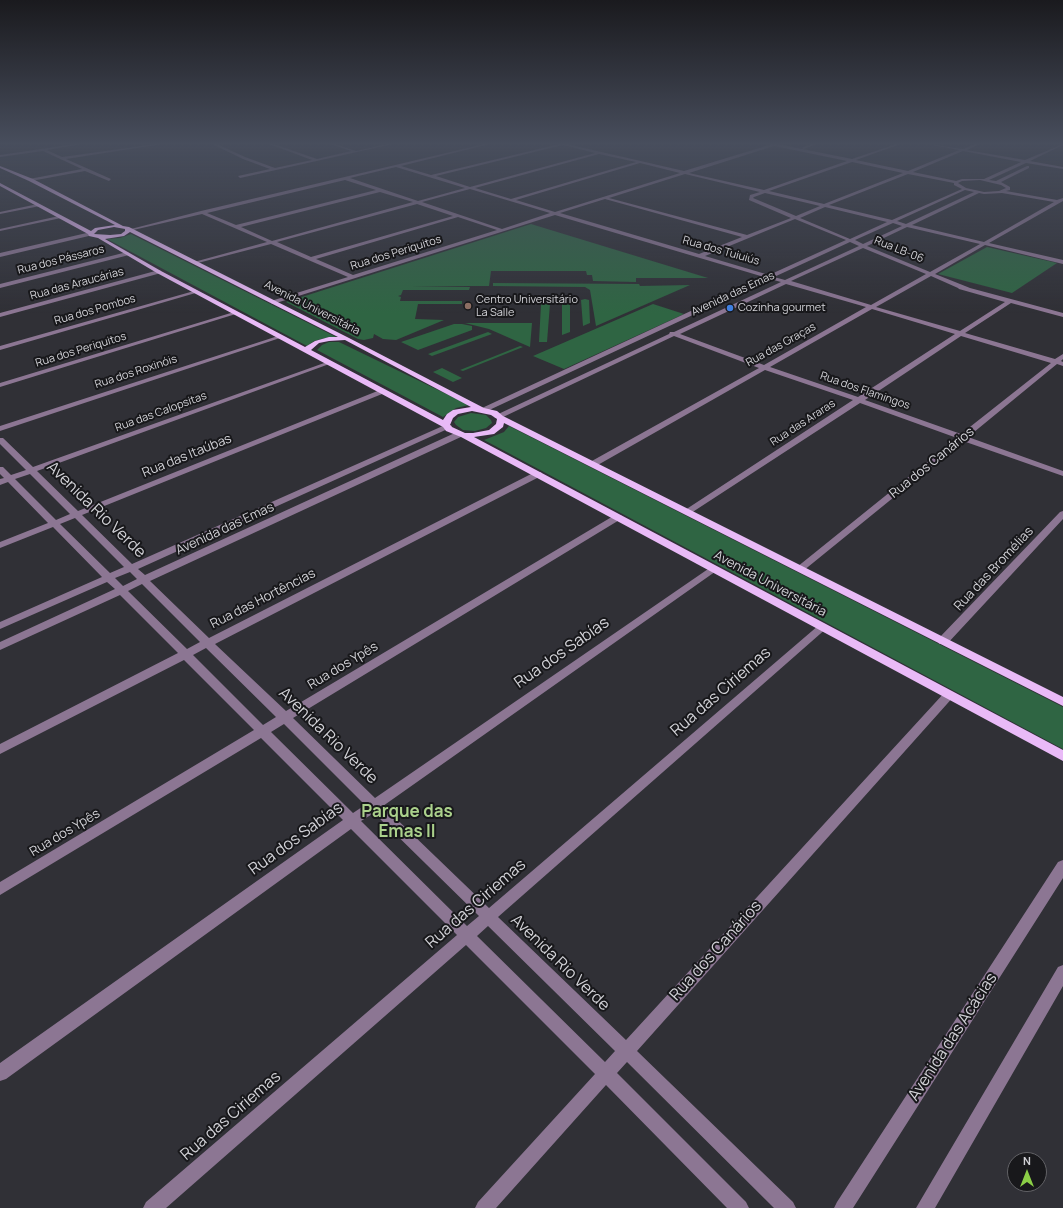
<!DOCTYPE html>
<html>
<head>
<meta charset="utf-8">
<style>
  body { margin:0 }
  #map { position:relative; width:1063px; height:1208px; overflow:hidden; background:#303036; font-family:Manrope,sans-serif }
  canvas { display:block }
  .north { position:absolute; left:1007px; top:1152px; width:40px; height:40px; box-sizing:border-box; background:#18181b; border:1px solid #626266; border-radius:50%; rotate:0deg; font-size:11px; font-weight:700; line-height:16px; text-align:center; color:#d2d2d7 }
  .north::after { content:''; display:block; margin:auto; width:14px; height:18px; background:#8bce46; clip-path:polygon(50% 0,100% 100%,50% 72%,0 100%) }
</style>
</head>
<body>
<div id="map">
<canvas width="1063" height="1208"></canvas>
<div class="north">N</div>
</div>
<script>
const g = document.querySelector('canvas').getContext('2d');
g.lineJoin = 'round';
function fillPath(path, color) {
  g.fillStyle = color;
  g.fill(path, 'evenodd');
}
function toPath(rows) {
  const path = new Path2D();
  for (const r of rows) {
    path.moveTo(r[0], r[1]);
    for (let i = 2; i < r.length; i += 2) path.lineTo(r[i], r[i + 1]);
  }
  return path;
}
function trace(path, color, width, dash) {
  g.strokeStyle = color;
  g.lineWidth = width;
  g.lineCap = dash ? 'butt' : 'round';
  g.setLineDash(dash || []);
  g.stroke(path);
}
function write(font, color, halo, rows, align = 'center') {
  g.font = font + ' Manrope,sans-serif';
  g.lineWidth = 4;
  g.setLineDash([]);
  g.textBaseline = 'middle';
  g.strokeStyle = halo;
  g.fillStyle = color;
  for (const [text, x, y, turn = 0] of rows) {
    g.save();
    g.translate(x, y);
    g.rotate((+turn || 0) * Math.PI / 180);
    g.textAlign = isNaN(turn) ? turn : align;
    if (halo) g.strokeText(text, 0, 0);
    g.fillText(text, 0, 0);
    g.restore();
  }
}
const green = toPath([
  [531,224,708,278,636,278,636,282,593,281,592,275,587,275,586,271,491,271,489,286,411,286,470,287,469,290,403,290,401,295,398,296,401,297,400,301,462,301,462,304,418,304,415,319,444,320,396,340,383,339,374,334,373,338,364,340,358,339,286,302],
  [131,234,336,337,325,338,314,341,307,346,107,239,120,238],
  [987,247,1057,263,1012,293,938,274],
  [493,283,639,284,640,286,690,285,596,326,590,290,585,287,493,286],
  [585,299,589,300,590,323,583,326,581,300],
  [566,303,570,304,570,332,562,335,562,304],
  [541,304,550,304,547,342,539,342],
  [653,304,684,314,564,369,533,356],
  [465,323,532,323,530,347,489,329],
  [454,324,462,324,472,326,472,330,418,350,401,342],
  [488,332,492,334,432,356,428,354],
  [329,342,339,342,469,405,456,408,443,417,317,350,322,345],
  [520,346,523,347,463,371,460,370],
  [442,368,462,378,453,382,433,372],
  [471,413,486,415,491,420,492,423,486,428,475,431,463,430,456,425,454,422,458,417],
  [509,426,1063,707,1063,749,484,440,504,432]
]);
const minor = toPath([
  [74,144,82,144,47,150,62,157,155,144,163,144,66,159,111,179,109,181,85,171,31,181,29,179,82,169,43,151,0,157,0,155,74,144],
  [212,144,217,144,245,157,275,168,312,160,269,144,274,144,317,159,351,151,330,144,335,144,356,151,387,144,393,144,240,178,238,176,270,169,243,159,212,144],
  [484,144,490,144,401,166,431,175,559,144,567,144,684,171,769,145,768,144,778,144,852,159,896,144,901,144,856,160,908,171,959,150,927,144,963,149,975,144,980,144,967,150,1025,160,1063,144,1063,145,1030,161,1063,167,1063,169,1026,163,989,180,996,181,1027,166,1029,166,1029,168,1001,182,1010,187,1010,190,1006,191,1057,200,1063,198,1063,201,989,243,1063,260,1063,264,985,245,935,274,970,288,1063,313,1063,317,1011,303,965,333,1055,359,1063,354,1063,359,1061,361,1063,362,1063,366,1057,364,968,437,1063,471,1063,476,963,441,803,571,797,571,795,569,797,567,957,438,860,403,688,515,684,512,685,510,853,400,765,370,596,466,590,466,590,462,759,368,674,336,501,418,495,418,494,416,669,334,670,332,674,332,781,282,770,279,485,412,481,410,482,408,764,277,555,215,273,304,271,303,271,301,348,277,271,244,194,264,194,262,267,242,202,214,129,231,127,230,201,211,484,144],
  [563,145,595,153,470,187,436,176,563,145],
  [774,146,847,161,764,190,689,173,774,146],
  [963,151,1021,162,984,179,962,179,956,181,913,172,963,151],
  [599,154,636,162,511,199,475,188,599,154],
  [852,162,903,173,824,204,769,191,852,162],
  [640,163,680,173,555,212,516,200,640,163],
  [396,167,465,188,418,201,350,178,396,167],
  [685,174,760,192,750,195,749,200,791,218,747,235,609,198,685,174],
  [908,174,954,183,954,185,962,189,892,220,829,205,908,174],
  [345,180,376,190,236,225,207,213,345,180],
  [980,180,1001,185,1006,188,999,191,984,192,966,188,958,183,962,181,980,180],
  [470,189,550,213,502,229,422,202,470,189],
  [965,190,974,192,906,224,897,221,965,190],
  [380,192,413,202,272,241,241,227,380,192],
  [765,193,820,206,796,216,753,198,754,197,765,193],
  [979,193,984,194,1002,193,1054,202,984,242,912,225,979,193],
  [605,199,742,237,699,254,560,213,605,199],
  [417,204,453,216,311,257,277,242,417,204],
  [825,207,887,222,850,239,800,218,825,207],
  [458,217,497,230,353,275,316,259,458,217],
  [795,219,846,240,769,275,705,256,795,219],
  [893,223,902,226,863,244,855,240,893,223],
  [907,227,980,244,930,272,867,246,907,227],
  [850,242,859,246,785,280,774,277,850,242],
  [863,248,926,274,871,305,791,281,863,248],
  [931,276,958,288,959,289,1005,302,960,331,876,307,931,276],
  [786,284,866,307,764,365,680,334,786,284],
  [872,309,955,334,858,397,770,367,872,309],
  [961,336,1051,363,961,434,865,400,961,336],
  [812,144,817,144,804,149,801,148,812,144],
  [38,204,40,206,0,214,0,212,38,204],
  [59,216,61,218,0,231,0,229,59,216],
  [91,232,94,234,93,235,0,257,0,253,91,232],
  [127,252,129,253,129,255,0,288,0,284,127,252],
  [159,270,161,271,161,273,0,317,0,313,159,270],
  [194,291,199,292,0,350,0,346,194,291],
  [234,312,239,313,0,387,0,383,234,312],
  [278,336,283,337,0,431,0,426,278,336],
  [327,362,332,363,37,471,78,511,380,390,383,390,387,392,82,515,132,564,445,425,451,425,452,427,138,569,145,575,457,432,463,432,463,436,150,581,209,638,535,472,541,472,542,474,541,476,215,644,286,711,615,515,621,515,622,517,621,519,293,718,375,798,711,567,714,566,719,569,383,806,489,908,819,625,827,625,828,627,498,917,626,1040,945,692,949,691,953,692,955,695,637,1051,793,1202,796,1208,774,1208,627,1062,617,1073,746,1202,749,1208,727,1208,606,1085,496,1208,475,1208,478,1202,595,1074,466,945,166,1208,143,1208,146,1202,457,935,351,829,6,1079,0,1081,0,1063,343,820,261,738,0,895,0,882,254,730,184,660,0,754,0,744,178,653,120,595,0,650,0,642,115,589,107,582,0,629,0,622,102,577,53,527,0,548,0,542,48,523,8,482,0,485,0,479,4,478,0,474,0,467,3,467,11,475,26,470,0,444,0,438,3,438,33,467,327,362],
  [30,474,70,514,56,520,15,479,30,474],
  [75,518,124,567,110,573,60,524,75,518],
  [130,572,137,579,123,586,115,578,130,572],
  [142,584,200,642,187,649,128,591,142,584],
  [206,648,276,717,263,725,193,655,206,648],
  [284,724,365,805,353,813,271,732,284,724],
  [374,813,479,916,467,926,361,821,374,813],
  [488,926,615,1051,605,1062,477,936,488,926],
  [1063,511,1063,519,947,644,939,644,938,641,939,638,1060,512,1063,511],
  [1063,860,1063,878,853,1208,834,1208,837,1202,1058,862,1063,860],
  [1063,965,1063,986,935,1208,916,1208,1058,967,1063,965]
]);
const major = toPath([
  [0,166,33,179,123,226,129,227,349,338,484,408,497,411,503,416,1063,697,1063,706,504,423,503,427,494,434,474,437,1063,750,1063,761,461,437,446,431,443,427,157,273,98,238,89,236,88,234,0,186,0,183,91,231,95,228,115,225,29,181,0,168,0,166],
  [114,227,125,229,125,231,121,234,110,235,94,234,98,230,114,227],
  [130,232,338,337,329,337,315,341,305,347,161,271,105,239,124,236,130,232],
  [345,340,471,407,453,410,447,414,443,420,311,350,319,343,329,341,345,340],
  [472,411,491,415,497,419,496,424,489,430,473,433,465,433,452,427,450,425,453,418,458,414,472,411]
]);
const markers = [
  [468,306,4,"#8d6e63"],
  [730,308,4,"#3f7fe0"]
];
const farStreetnames = [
  ["Rua LB-06",899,250,22],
  ["Rua dos Tuiuiús",721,251,16],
  ["Rua dos Periquitos",396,253,-17],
  ["Rua dos Pássaros",61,260,-14],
  ["Rua das Araucárias",77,284,-15],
  ["Avenida das Emas",733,294,-25],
  ["Avenida Universitária",312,308,27],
  ["Rua dos Pombos",95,310,-16],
  ["Rua das Graças",781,345,-29],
  ["Rua dos Periquitos",81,350,-17],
  ["Rua dos Roxinóis",136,372,-18],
  ["Rua dos Flamingos",865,391,19],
  ["Rua das Calopsitas",161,412,-20],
  ["Rua das Araras",803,423,-33]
];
const farPoinames = [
  ["Centro Universitário",476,300],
  ["La Salle",476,313],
  ["Cozinha gourmet",738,308]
];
const streetNames = [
  ["Rua das Itaúbas",187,456,-22],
  ["Rua dos Canários",932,463,-39],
  ["Avenida das Emas",225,529,-25],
  ["Rua das Bromélias",994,569,-47],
  ["Avenida Universitária",770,584,28],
  ["Rua das Hortências",263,599,-27],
  ["Rua dos Ypês",343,666,-31],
  ["Rua dos Ypês",65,833,-31]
];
const nearStreetnames = [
  ["Avenida Rio Verde",96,510,44],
  ["Rua dos Sabías",562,653,-35],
  ["Rua das Ciriemas",721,692,-41],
  ["Avenida Rio Verde",328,736,44],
  ["Rua dos Sabías",296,839,-36],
  ["Rua das Ciriemas",476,904,-41],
  ["Rua dos Canários",716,951,-48],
  ["Avenida Rio Verde",560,963,44],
  ["Avenida das Acácias",953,1037,-57],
  ["Rua das Ciriemas",231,1116,-41]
];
const nearNeighbourhoodnames = [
  ["Parque das",407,812],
  ["Emas II",407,832]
];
fillPath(green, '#2f6543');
fillPath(minor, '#8c7693');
fillPath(major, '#e9baf7');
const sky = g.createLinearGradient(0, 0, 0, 313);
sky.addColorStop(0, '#1a1a1e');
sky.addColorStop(0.46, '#484e5d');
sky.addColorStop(1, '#484e5d00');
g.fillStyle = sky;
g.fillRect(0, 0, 1063, 313);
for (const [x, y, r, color] of markers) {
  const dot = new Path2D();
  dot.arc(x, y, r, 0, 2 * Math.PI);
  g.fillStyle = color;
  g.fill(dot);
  trace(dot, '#18181b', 1.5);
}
write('11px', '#d2d2d7', '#18181b', farStreetnames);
write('11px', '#d2d2d7', '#18181b', farPoinames, 'left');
write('13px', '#d2d2d7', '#18181b', streetNames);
write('16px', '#d2d2d7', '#18181b', nearStreetnames);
write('bold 17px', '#abd18c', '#18181b', nearNeighbourhoodnames);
</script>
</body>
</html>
